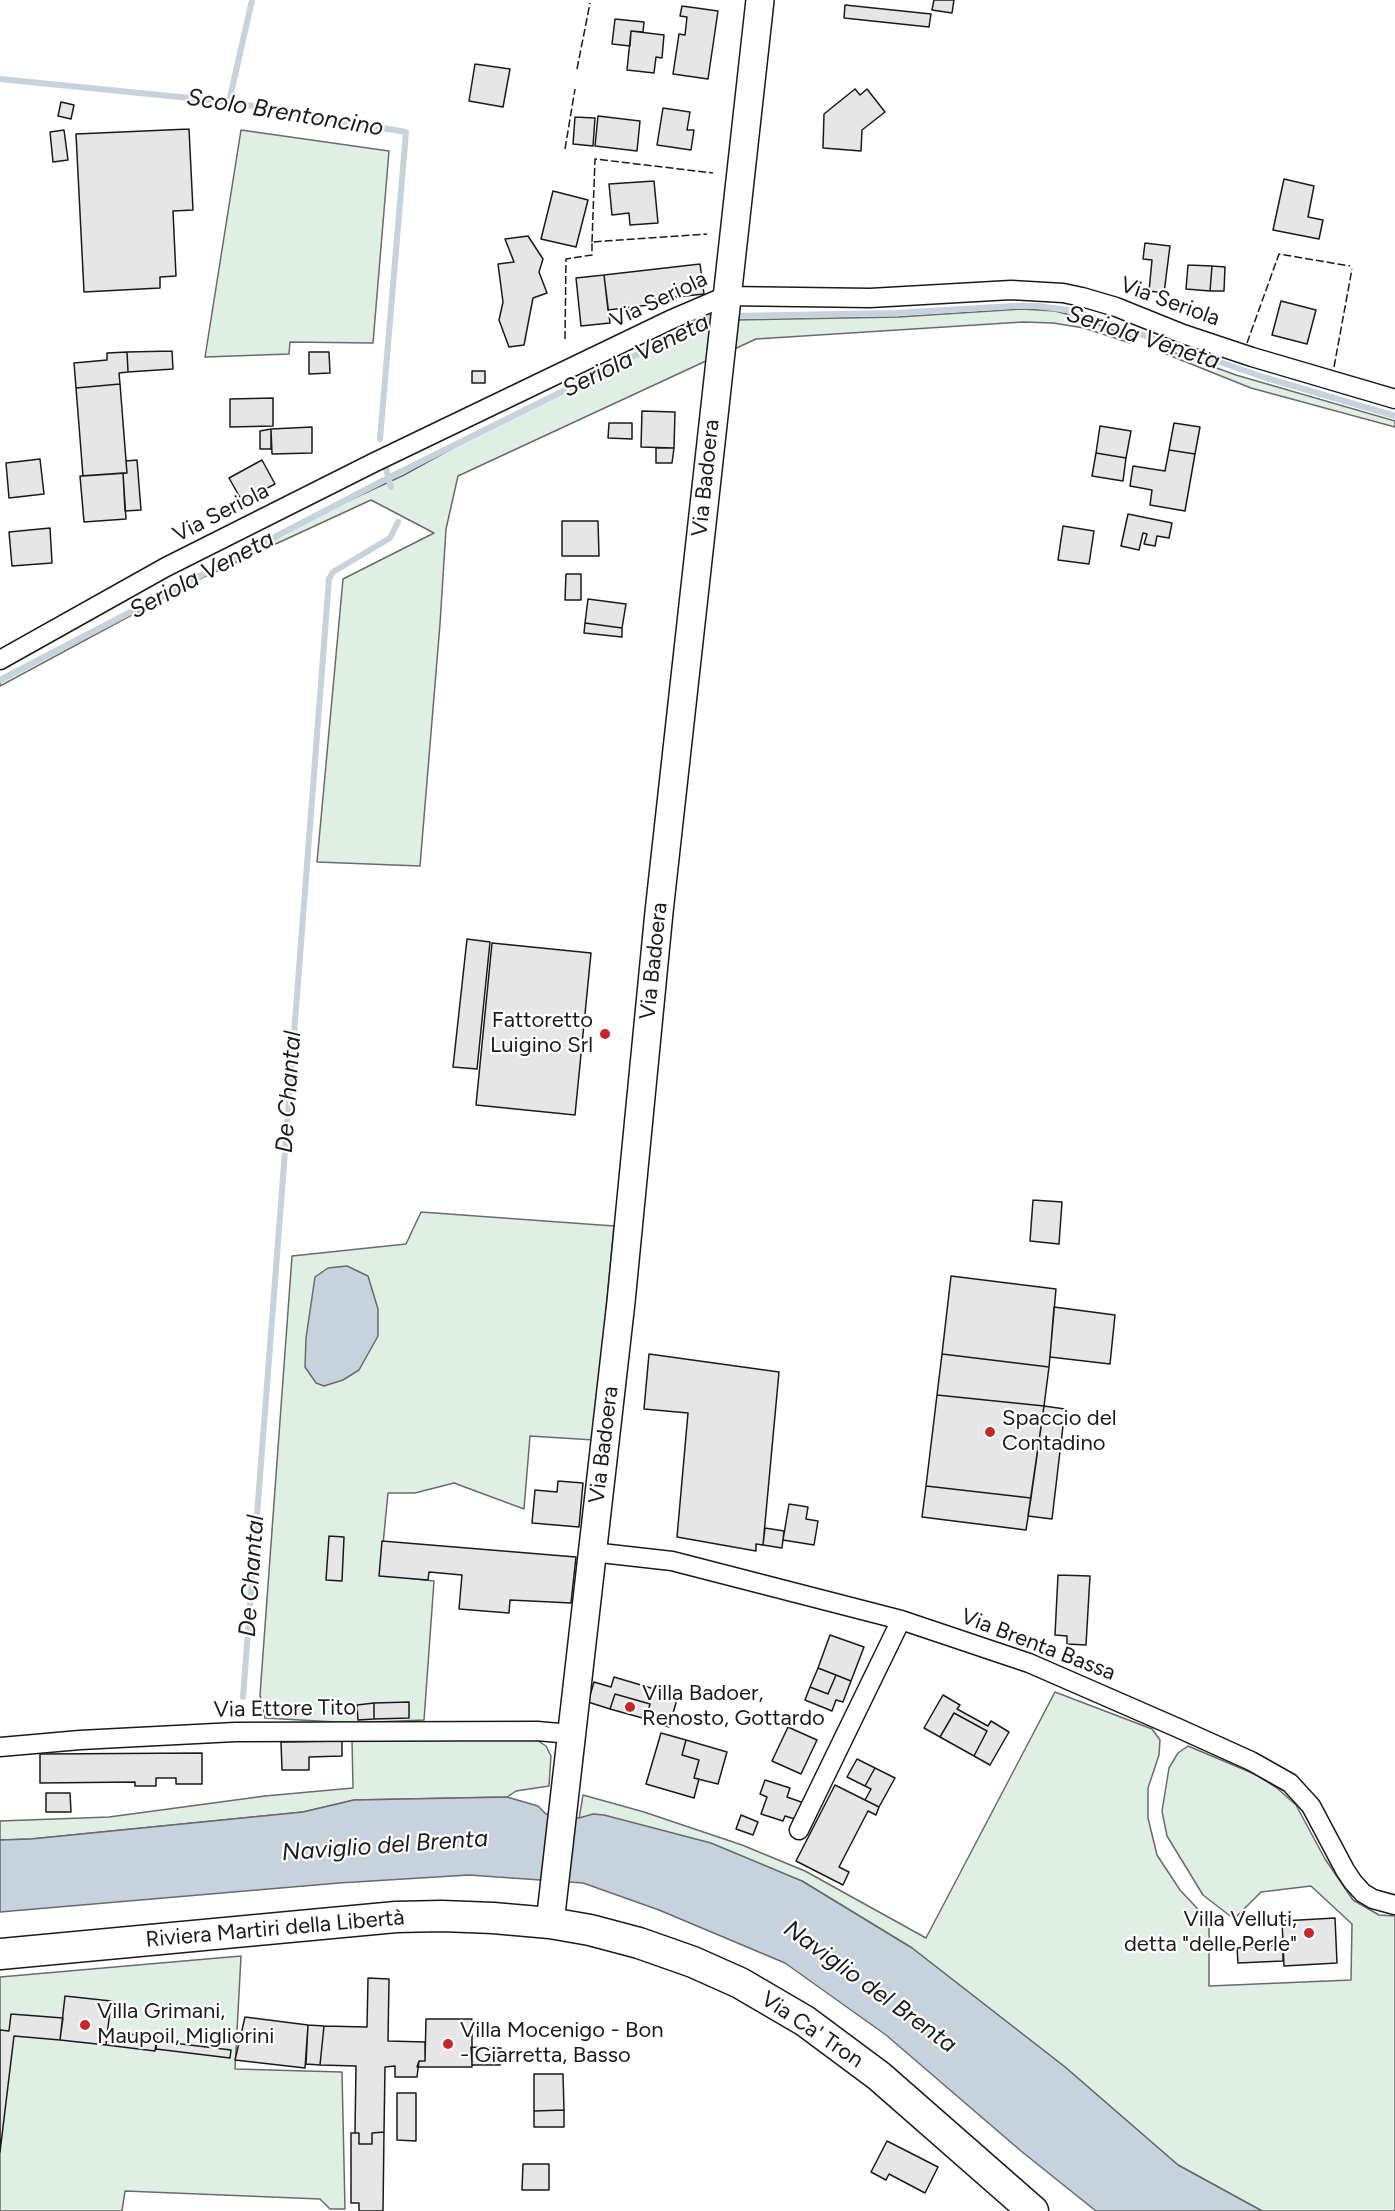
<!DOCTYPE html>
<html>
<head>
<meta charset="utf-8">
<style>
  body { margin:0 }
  canvas { display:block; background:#fff }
</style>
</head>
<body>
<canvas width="1395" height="2211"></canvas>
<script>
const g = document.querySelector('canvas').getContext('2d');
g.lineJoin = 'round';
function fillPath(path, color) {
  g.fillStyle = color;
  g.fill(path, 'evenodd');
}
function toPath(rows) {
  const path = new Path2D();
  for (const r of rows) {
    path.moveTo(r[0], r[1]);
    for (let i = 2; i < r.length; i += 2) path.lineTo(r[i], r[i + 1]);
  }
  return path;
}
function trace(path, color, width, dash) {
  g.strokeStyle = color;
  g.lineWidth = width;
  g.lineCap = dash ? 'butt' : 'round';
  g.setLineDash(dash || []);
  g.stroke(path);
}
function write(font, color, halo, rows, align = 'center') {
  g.font = font + ' Figtree,sans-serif';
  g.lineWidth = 4.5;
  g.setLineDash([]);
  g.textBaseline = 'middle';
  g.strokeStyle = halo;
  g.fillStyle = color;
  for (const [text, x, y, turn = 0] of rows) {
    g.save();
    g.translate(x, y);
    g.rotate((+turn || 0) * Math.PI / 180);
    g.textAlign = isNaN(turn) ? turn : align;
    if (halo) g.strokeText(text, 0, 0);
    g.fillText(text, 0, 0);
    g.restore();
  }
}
const green = toPath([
  [241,130,389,151,373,343,290,342,289,354,205,357,241,130],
  [1022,309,1055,311,1074,316,1132,337,1130,343,1084,328,1053,323,1023,322,756,339,730,351,734,320,898,317,1022,309],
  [713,322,708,360,458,476,446,529,440,624,420,866,317,862,343,579,434,533,371,500,191,583,0,686,0,682,294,526,404,475,518,412,695,328,713,322],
  [1162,348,1236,375,1395,421,1395,427,1251,388,1166,354,1162,348],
  [421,1212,614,1226,594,1440,530,1436,524,1509,454,1483,415,1493,388,1493,380,1575,434,1581,424,1720,353,1723,265,1718,260,1695,292,1256,406,1244,421,1212],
  [1055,1692,1152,1729,1160,1740,1159,1755,1148,1788,1148,1818,1157,1855,1180,1890,1209,1921,1209,1986,1351,1980,1352,1924,1311,1886,1261,1892,1234,1919,1203,1895,1167,1836,1162,1811,1169,1768,1178,1753,1188,1746,1257,1775,1277,1788,1296,1805,1325,1859,1353,1900,1379,1915,1395,1916,1395,2211,1262,2211,1178,2165,1065,2067,912,1948,802,1881,579,1819,583,1795,644,1812,742,1845,805,1871,926,1938,1055,1692],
  [523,1739,537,1740,546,1746,551,1756,549,1786,516,1791,507,1797,354,1800,303,1812,31,1839,0,1840,0,1821,109,1817,265,1796,353,1788,352,1740,523,1739],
  [241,1956,235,2069,342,2072,345,2209,330,2209,320,2199,125,2191,122,2211,0,2211,0,1977,241,1956]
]);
const water = toPath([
  [347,1266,368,1276,378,1309,378,1336,359,1370,343,1380,324,1386,316,1383,305,1367,306,1338,315,1277,328,1268,347,1266],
  [507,1797,538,1806,546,1814,579,1818,593,1814,604,1815,711,1843,802,1881,912,1948,1065,2067,1178,2165,1262,2211,1096,2211,1021,2151,886,2035,785,1963,659,1910,583,1883,469,1875,339,1883,0,1912,0,1840,31,1839,303,1812,354,1800,507,1797]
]);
const stream = toPath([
  [0,79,229,102,406,132,380,439],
  [229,102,252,0],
  [732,316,895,313,1013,306,1038,306,1074,311,1263,377,1395,416],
  [386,469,391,487],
  [0,680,388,478,712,317,719,316],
  [243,1697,329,579,333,572,390,538,398,522]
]);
const building = toPath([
  [934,0,954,0,952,13,932,10,934,0],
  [845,5,931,14,929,27,844,18,845,5],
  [682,6,718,11,708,79,673,74,679,34,685,35,687,17,680,16,682,6],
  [615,19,644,22,643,32,631,31,630,46,612,44,615,19],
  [631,31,664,35,662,58,656,57,654,73,627,70,631,31],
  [475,64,510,69,503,107,469,101,475,64],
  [855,89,860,95,867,89,885,112,862,130,861,151,823,148,824,114,855,89],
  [61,102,74,105,71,119,58,116,61,102],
  [663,108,690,112,687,130,694,130,691,150,657,145,663,108],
  [598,116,640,121,637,151,595,146,598,116],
  [575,117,595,118,593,146,573,144,575,117],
  [189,129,193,210,173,211,176,276,160,277,160,288,84,292,76,134,189,129],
  [64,130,68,160,53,162,50,132,64,130],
  [1284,179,1314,186,1308,217,1323,220,1319,239,1273,230,1284,179],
  [654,181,658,223,630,225,629,213,612,215,609,184,654,181],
  [553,191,588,200,576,247,541,239,553,191],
  [528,236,543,259,539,272,547,293,533,298,524,345,509,347,499,320,503,302,498,264,514,262,505,239,528,236],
  [1145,243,1170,246,1164,293,1149,291,1152,260,1143,259,1145,243],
  [700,264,704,294,648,300,649,305,608,310,604,275,700,264],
  [1188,265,1212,266,1210,291,1186,289,1188,265],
  [1212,266,1225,267,1224,291,1210,291,1212,266],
  [604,275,610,323,581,326,576,278,604,275],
  [1281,301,1316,310,1307,344,1272,335,1281,301],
  [172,351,173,369,128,372,127,352,172,351],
  [127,352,128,372,119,373,120,384,76,388,74,363,107,360,107,353,127,352],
  [309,352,329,352,330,373,309,374,309,352],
  [472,371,485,371,485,383,472,383,472,371],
  [120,384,127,473,83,476,76,388,120,384],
  [273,398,273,426,230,427,230,399,273,398],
  [642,411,675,412,674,448,641,447,642,411],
  [609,423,632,423,632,439,608,438,609,423],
  [1174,423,1200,427,1195,454,1169,450,1174,423],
  [1100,426,1131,431,1126,458,1096,453,1100,426],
  [312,427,312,453,272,454,271,429,312,427],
  [271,429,271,449,260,449,260,431,271,429],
  [656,448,674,448,672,463,656,463,656,448],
  [1169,450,1195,454,1185,511,1150,505,1152,490,1130,486,1133,466,1165,471,1169,450],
  [1096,453,1126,458,1123,481,1092,476,1096,453],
  [40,459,44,494,9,498,6,463,40,459],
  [137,460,141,510,125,511,123,473,127,473,126,461,137,460],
  [262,460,275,484,242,501,229,478,262,460],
  [123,473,126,519,84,522,80,476,123,473],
  [1128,514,1172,523,1169,538,1157,536,1155,546,1144,544,1147,534,1143,533,1139,550,1121,546,1128,514],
  [562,521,598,521,599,556,562,556,562,521],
  [1063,526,1094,531,1089,564,1058,560,1063,526],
  [50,528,52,563,12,566,9,532,50,528],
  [566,574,581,574,581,600,565,600,566,574],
  [588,599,626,604,622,628,585,623,588,599],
  [585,623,622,628,622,637,584,633,585,623],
  [467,939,490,942,477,1069,453,1067,467,939],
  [492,943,591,953,575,1115,476,1105,492,943],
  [1033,1200,1062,1202,1059,1244,1030,1241,1033,1200],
  [951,1276,1056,1289,1049,1367,942,1354,951,1276],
  [1054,1307,1115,1315,1110,1364,1050,1357,1054,1307],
  [649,1354,779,1372,763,1545,756,1544,756,1551,677,1537,688,1413,644,1409,649,1354],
  [942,1354,1049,1367,1044,1406,937,1395,942,1354],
  [937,1395,1044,1406,1031,1498,926,1486,937,1395],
  [1044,1406,1065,1409,1052,1519,1028,1516,1044,1406],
  [558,1481,583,1483,579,1527,532,1523,535,1490,557,1492,558,1481],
  [926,1486,1031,1498,1026,1530,922,1517,926,1486],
  [789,1504,808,1507,806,1519,818,1521,814,1545,783,1540,789,1504],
  [765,1528,784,1531,782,1548,763,1545,765,1528],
  [329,1536,344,1537,342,1581,326,1580,329,1536],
  [382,1541,576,1557,571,1603,510,1600,509,1613,459,1609,462,1575,429,1572,428,1580,379,1576,382,1541],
  [1058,1575,1090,1576,1086,1645,1067,1644,1067,1636,1055,1635,1058,1575],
  [830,1635,864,1647,851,1681,818,1668,830,1635],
  [818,1668,836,1675,828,1694,810,1687,818,1668],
  [836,1675,851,1681,843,1702,836,1700,832,1711,805,1700,810,1687,828,1694,836,1675],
  [614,1677,678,1696,669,1727,646,1719,650,1704,615,1694,610,1709,588,1702,594,1682,611,1687,614,1677],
  [615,1694,650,1704,646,1719,610,1709,615,1694],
  [943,1695,960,1705,957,1709,988,1726,991,1721,1009,1732,990,1765,974,1756,987,1731,954,1713,940,1737,924,1728,943,1695],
  [409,1702,409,1718,374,1719,374,1703,409,1702],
  [374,1703,374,1719,358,1720,357,1705,374,1703],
  [954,1713,987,1731,974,1756,940,1737,954,1713],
  [788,1727,817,1740,801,1774,772,1761,788,1727],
  [661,1733,686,1740,682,1755,699,1760,694,1778,699,1779,694,1798,646,1784,661,1733],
  [686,1740,727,1752,718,1784,694,1778,699,1760,682,1755,686,1740],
  [342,1741,342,1756,309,1757,309,1770,282,1770,281,1742,342,1741],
  [202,1753,202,1784,176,1784,176,1778,156,1778,156,1786,135,1786,135,1782,40,1783,40,1754,202,1753],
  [857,1759,875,1768,865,1786,847,1777,857,1759],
  [875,1768,895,1778,879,1807,865,1800,871,1789,865,1786,875,1768],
  [765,1780,790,1788,787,1797,804,1803,798,1820,785,1816,783,1821,761,1814,767,1797,760,1794,765,1780],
  [835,1785,879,1807,876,1815,868,1811,839,1867,849,1872,843,1885,796,1861,835,1785],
  [46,1793,70,1793,71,1812,46,1812,46,1793],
  [741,1815,758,1822,753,1835,736,1829,741,1815],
  [1335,1918,1337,1963,1284,1966,1282,1921,1335,1918],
  [1283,1945,1283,1961,1238,1963,1237,1948,1283,1945],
  [368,1978,389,1979,388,2041,425,2042,425,2061,419,2061,417,2077,395,2077,395,2066,385,2067,384,2132,372,2133,372,2144,359,2144,359,2133,355,2133,356,2066,320,2065,324,2026,367,2027,368,1978],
  [65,1996,111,2001,106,2045,60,2040,65,1996],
  [11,2014,63,2018,60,2040,14,2036,0,2152,0,2030,9,2031,11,2014],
  [245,2017,308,2025,305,2068,235,2060,245,2017],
  [426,2019,472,2019,472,2067,417,2067,419,2061,425,2061,426,2019],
  [308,2025,324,2026,320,2065,306,2064,308,2025],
  [107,2032,157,2037,155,2051,106,2045,107,2032],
  [157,2041,231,2050,230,2058,156,2049,157,2041],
  [471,2047,501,2048,500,2065,472,2065,471,2047],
  [534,2074,563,2074,564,2110,534,2111,534,2074],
  [397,2093,416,2093,416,2141,397,2140,397,2093],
  [564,2110,564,2127,534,2127,534,2111,564,2110],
  [384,2132,383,2211,359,2211,359,2203,351,2203,351,2133,359,2133,359,2144,372,2144,372,2133,384,2132],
  [887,2141,938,2167,925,2193,889,2174,886,2180,871,2172,887,2141],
  [523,2164,549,2164,549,2190,522,2190,523,2164]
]);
const street = toPath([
  [0,660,166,567,375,462,670,320,726,296,870,298,1011,290,1063,293,1082,297,1116,307,1183,334,1252,357,1395,399],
  [592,1552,672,1561,901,1620,1029,1663,1178,1728,1251,1761,1290,1783,1311,1806,1345,1870,1353,1882,1363,1893,1373,1899,1395,1905],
  [0,1747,80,1740,235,1732,537,1731,571,1734],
  [799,1830,901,1620]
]);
const secondary = toPath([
  [550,1923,621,1302,659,912,760,0]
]);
const primary = toPath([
  [0,1954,396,1917,442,1916,493,1918,550,1923,590,1930,639,1943,693,1962,740,1983,805,2021,879,2076,1033,2211]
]);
const fence = toPath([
  [577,69,590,3],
  [565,149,575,89],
  [592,242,595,159,713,173],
  [565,339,566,259,592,255,592,242,707,234],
  [1247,343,1279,254,1350,266],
  [1334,367,1352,269]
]);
const markers = [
  [605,1034,6,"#c62828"],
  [990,1432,6,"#c62828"],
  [630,1707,6,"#c62828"],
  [1309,1933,6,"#c62828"],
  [85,2025,6,"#c62828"],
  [448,2044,6,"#c62828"]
];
const streetNames = [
  ["Via Seriola",659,300,-25],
  ["Via Seriola",1170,302,20],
  ["Via Badoera",706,478,-84],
  ["Via Seriola",221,513,-27],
  ["Via Badoera",654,961,-84],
  ["Via Badoera",604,1445,-83],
  ["Via Brenta Bassa",1038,1645,21],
  ["Via Ettore Tito",285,1709,-1],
  ["Riviera Martiri della Libertà",275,1929,-5],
  ["Via Ca' Tron",812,2030,34]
];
const poiNames = [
  ["Fattoretto",593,1021,"right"],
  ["Luigino Srl",593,1046,"right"],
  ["Spaccio del",1002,1419],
  ["Contadino",1002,1444],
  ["Villa Badoer,",642,1694],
  ["Renosto, Gottardo",642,1719],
  ["Villa Velluti,",1297,1920,"right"],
  ["detta \"delle Perle\"",1297,1945,"right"],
  ["Villa Grimani,",97,2012],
  ["Maupoil, Migliorini",97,2037],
  ["Villa Mocenigo - Bon",460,2031],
  ["- Giarretta, Basso",460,2056]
];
const waterNames = [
  ["Scolo Brentoncino",285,113,9],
  ["Seriola Veneta",1143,338,18],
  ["Seriola Veneta",636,356,-26],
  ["Seriola Veneta",202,575,-28],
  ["De Chantal",289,1092,-86],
  ["De Chantal",252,1576,-86],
  ["Naviglio del Brenta",385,1846,-4],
  ["Naviglio del Brenta",870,1987,36]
];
fillPath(green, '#e0efe3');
trace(green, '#6a6a6a', 1.5);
fillPath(water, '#c6d2dc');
trace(water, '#6a6a6a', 1.5);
trace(stream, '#c6d2dc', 6);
fillPath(building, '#e6e6e6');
trace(building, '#1a1a1a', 1.5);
trace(street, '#1a1a1a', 21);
trace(secondary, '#1a1a1a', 30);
trace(primary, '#1a1a1a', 33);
trace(street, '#fff', 18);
trace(secondary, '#fff', 27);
trace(primary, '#fff', 30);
trace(fence, '#1a1a1a', 1.5, [8, 3]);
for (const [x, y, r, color] of markers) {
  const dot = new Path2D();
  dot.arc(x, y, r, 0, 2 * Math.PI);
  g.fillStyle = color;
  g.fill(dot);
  trace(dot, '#fff', 2);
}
write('22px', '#1a1a1a', '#fff', streetNames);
write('22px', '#1a1a1a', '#fff', poiNames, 'left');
write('italic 24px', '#1a1a1a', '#fff', waterNames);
</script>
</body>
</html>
